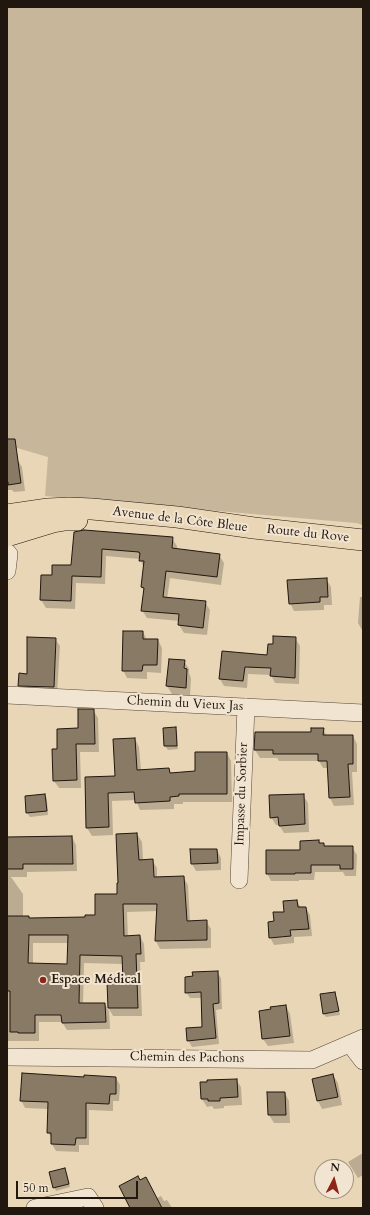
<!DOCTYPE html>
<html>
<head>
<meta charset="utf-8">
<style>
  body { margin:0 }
  #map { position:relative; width:370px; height:1215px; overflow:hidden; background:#e9d6b6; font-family:Cardo,serif }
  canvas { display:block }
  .frame { position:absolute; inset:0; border:8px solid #21170f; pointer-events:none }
  .north { position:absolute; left:314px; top:1159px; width:40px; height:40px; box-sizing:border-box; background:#f1e4d0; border:1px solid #9e9283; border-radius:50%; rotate:6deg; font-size:11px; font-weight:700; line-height:16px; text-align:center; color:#21170f }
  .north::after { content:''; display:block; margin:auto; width:14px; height:18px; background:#8f2418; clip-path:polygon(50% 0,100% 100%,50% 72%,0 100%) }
  .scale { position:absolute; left:16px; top:1181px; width:122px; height:18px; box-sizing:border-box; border:2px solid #21170f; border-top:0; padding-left:5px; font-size:12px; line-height:14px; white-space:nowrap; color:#21170f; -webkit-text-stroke:3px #f1e4d0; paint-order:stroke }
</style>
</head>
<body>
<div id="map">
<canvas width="370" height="1215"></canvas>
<div class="frame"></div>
<div class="north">N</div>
<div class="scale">50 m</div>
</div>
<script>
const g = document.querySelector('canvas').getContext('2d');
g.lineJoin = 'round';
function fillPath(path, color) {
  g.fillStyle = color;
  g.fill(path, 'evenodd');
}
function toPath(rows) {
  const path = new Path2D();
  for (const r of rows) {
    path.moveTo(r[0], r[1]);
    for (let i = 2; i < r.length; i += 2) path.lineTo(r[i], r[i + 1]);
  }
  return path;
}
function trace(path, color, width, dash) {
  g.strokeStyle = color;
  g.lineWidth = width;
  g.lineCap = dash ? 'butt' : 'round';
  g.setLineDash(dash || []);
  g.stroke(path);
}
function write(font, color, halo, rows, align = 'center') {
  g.font = font + ' Cardo,serif';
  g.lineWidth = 4;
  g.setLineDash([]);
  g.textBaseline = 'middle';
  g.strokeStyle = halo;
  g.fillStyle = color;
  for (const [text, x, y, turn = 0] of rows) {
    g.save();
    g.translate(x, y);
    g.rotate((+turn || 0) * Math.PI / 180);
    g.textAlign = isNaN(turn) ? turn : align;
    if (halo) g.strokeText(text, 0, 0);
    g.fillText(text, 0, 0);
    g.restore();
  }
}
const green = toPath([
  [7,7,363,7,363,525,356,523,45,496,48,457,7,445]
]);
const shadow = toPath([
  [17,459,22,467,25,491,14,492,12,490,7,490,7,461],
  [75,533,172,538,177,546,177,550,219,555,224,563,221,585,170,578,167,599,205,602,210,610,207,635,184,633,179,625,180,621,147,618,142,610,144,591,142,587,144,568,140,559,106,556,105,584,76,583,75,609,46,608,41,600,53,576,72,566],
  [326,579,331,587,332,605,324,605,324,610,294,611,290,603],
  [360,597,363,597,363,630,362,630,358,623],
  [143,632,147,640,158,640,162,648,161,673,147,672,147,679,127,678,123,670],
  [295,638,300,646,299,684,275,683,271,675,248,674,247,688,224,686,220,679,268,656],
  [55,639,60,646,57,694,23,693,19,685],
  [170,660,184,661,189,669,189,673,191,678,190,696,172,694,167,686],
  [93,710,98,718,99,752,80,752,81,788,59,788,54,781,58,750,79,729],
  [175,728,177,732,178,749,168,750,165,746,165,729],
  [323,729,327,736,353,736,357,744,357,772,352,772,354,805,334,806,330,798,328,768,323,768,319,761,279,761,277,758,260,758,255,750,256,733,312,733],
  [135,739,139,747,141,770,169,769,171,774,196,772,227,753,231,761,232,802,183,802,183,804,174,804,174,809,140,810,136,800,112,801,113,835,92,836,87,828,116,777],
  [45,795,47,799,48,815,30,817,27,813],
  [303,795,308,803,309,832,284,833,279,825,276,825,271,817],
  [137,834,142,842,143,860,152,860,157,868,157,878,183,877,188,885,190,922,206,921,211,929,211,948,160,949,156,941,158,911,127,912,128,937,140,936,144,944,145,962,140,962,142,1016,113,1016,109,1009,110,1029,67,1030,62,1022,39,1022,39,1041,7,1041,7,838,72,837,76,845,77,871,27,872,27,877,11,877,23,894,23,917,30,919,86,918,96,916,118,895],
  [33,943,69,943,68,965,33,964],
  [84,963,123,964,124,982,108,983,109,1011,105,1004,83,1004],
  [319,841,321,844,323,844,325,847,352,847,357,855,356,876,345,876,343,872,315,872,314,880,299,880,299,881,271,881,267,873],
  [217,850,221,858,221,870,196,871,192,864],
  [297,901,301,908,306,908,310,915,312,936,294,937,294,943,274,945,270,937,275,922],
  [217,972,221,978,222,1009,216,1010,219,1044,192,1047,188,1040,203,1028,203,998,190,998,186,992],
  [334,993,336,997,340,1015,326,1017,324,1014],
  [286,1006,290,1014,294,1043,268,1046,263,1039],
  [333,1075,338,1083,342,1105,322,1109,318,1101],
  [85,1078,116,1078,120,1085,119,1101,113,1101,113,1111,89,1110,89,1145,79,1145,79,1152,56,1151,52,1144,52,1139,48,1132,49,1109,25,1108,21,1100],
  [236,1080,241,1087,242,1105,224,1106,224,1108,214,1109,212,1106,207,1107,202,1099],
  [268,1093,285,1093,289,1101,290,1123,274,1123,269,1115],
  [363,1153,363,1175,358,1178,348,1162],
  [64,1169,67,1173,70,1187,56,1191,54,1187],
  [140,1181,157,1198,161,1196,164,1201,167,1200,172,1208,131,1208]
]);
const building = toPath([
  [7,439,15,439,21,483,8,485,8,482,7,482,7,439],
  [84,530,173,537,172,548,220,554,217,577,166,571,163,597,206,601,203,628,178,625,179,614,141,611,144,588,141,587,144,561,139,561,140,553,139,553,139,552,102,549,101,577,72,576,71,601,40,600,41,575,52,575,52,565,71,565,74,532,84,530],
  [327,578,328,597,320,597,320,602,289,604,287,580,327,578],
  [123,631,143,631,143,639,158,639,157,665,143,665,142,671,122,671,123,631],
  [273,636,296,637,295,678,270,676,271,668,245,667,243,681,219,679,222,651,267,655,268,644,273,644,273,636],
  [27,637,56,638,54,687,18,686,19,673,27,674,27,637],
  [169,659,185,660,184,668,187,669,186,688,166,686,169,659],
  [78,709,94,709,95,744,76,744,77,780,53,781,52,749,57,749,57,729,78,728,78,709],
  [176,727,177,746,164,746,163,728,176,727],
  [311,728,324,728,323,735,353,735,353,764,348,764,350,797,329,798,327,761,318,761,318,754,273,754,273,750,254,750,255,732,311,732,311,728],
  [135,738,137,770,169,768,170,773,195,771,195,752,227,752,227,794,179,794,179,796,170,797,170,801,135,803,134,792,108,793,109,827,86,828,85,777,115,776,113,739,135,738],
  [45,794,47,811,26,813,25,796,45,794],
  [304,794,305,824,279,826,278,817,270,818,269,795,304,794],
  [137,833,139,860,153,859,154,877,184,876,187,921,207,920,207,940,155,941,157,904,123,904,124,936,140,935,141,954,136,954,138,1008,108,1008,107,982,123,981,122,956,80,955,79,1003,105,1003,106,1022,62,1023,61,1015,35,1015,35,1033,18,1033,18,1032,10,1032,10,991,7,991,7,916,29,916,29,918,85,917,85,915,95,915,95,894,117,894,117,883,118,883,116,834,137,833],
  [29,935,68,935,67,964,28,963,29,935],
  [72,836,73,864,23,864,23,869,7,869,7,837,72,836],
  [319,840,319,843,324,843,324,846,353,846,353,869,340,869,340,865,311,865,311,873,295,873,295,874,266,874,266,850,300,850,300,841,319,840],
  [190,849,217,849,218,863,191,864,190,849],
  [297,900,298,907,306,907,309,929,290,930,291,936,269,938,268,922,274,921,273,912,284,912,283,901,297,900],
  [218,971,219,1003,213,1004,216,1038,187,1041,186,1028,202,1027,201,992,185,993,185,977,193,976,192,972,218,971],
  [335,992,339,1011,323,1014,320,994,335,992],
  [286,1005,290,1036,262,1039,259,1011,271,1009,270,1007,286,1005],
  [22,1073,84,1077,84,1075,116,1077,116,1094,110,1094,109,1104,86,1103,86,1138,76,1138,75,1145,51,1144,51,1133,47,1133,48,1102,20,1101,22,1073],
  [333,1074,338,1097,317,1101,312,1079,333,1074],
  [237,1079,238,1097,220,1098,220,1101,208,1101,208,1099,201,1099,200,1082,207,1082,207,1080,237,1079],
  [267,1092,285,1092,286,1115,268,1115,267,1092],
  [65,1168,69,1184,53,1188,49,1172,65,1168],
  [138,1176,140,1180,146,1177,162,1208,130,1208,119,1186,138,1176]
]);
const minor = toPath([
  [7,552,9,554,7,571],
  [7,695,363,713],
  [239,880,246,707],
  [350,1044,363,1061],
  [7,1057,312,1060,363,1038],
  [35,1208,88,1197,95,1208]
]);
const major = toPath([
  [7,515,48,509,69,508,92,509,177,517,254,528,363,540],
  [7,536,53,522,65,520,77,520]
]);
const markers = [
  [43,980,4,"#8f2418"]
];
const streetNames = [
  ["Avenue de la Côte Bleue",180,520,7],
  ["Route du Rove",308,534,6],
  ["Chemin du Vieux Jas",185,704,3],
  ["Impasse du Sorbier",242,794,-88],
  ["Chemin des Pachons",187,1058,1]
];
const poiNames = [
  ["Espace Médical",51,980]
];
fillPath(green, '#c7b69a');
fillPath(shadow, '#0003');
fillPath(building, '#897a66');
trace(building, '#21170f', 1);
trace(minor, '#534739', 18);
trace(major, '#21170f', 22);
trace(minor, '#f1e4d0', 17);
trace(major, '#e9d6b6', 21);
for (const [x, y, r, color] of markers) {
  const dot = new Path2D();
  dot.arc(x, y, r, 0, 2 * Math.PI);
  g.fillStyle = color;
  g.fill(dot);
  trace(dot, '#f1e4d0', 1.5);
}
write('13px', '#21170f', '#f1e4d0', streetNames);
write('bold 13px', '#21170f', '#f1e4d0', poiNames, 'left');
</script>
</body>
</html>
